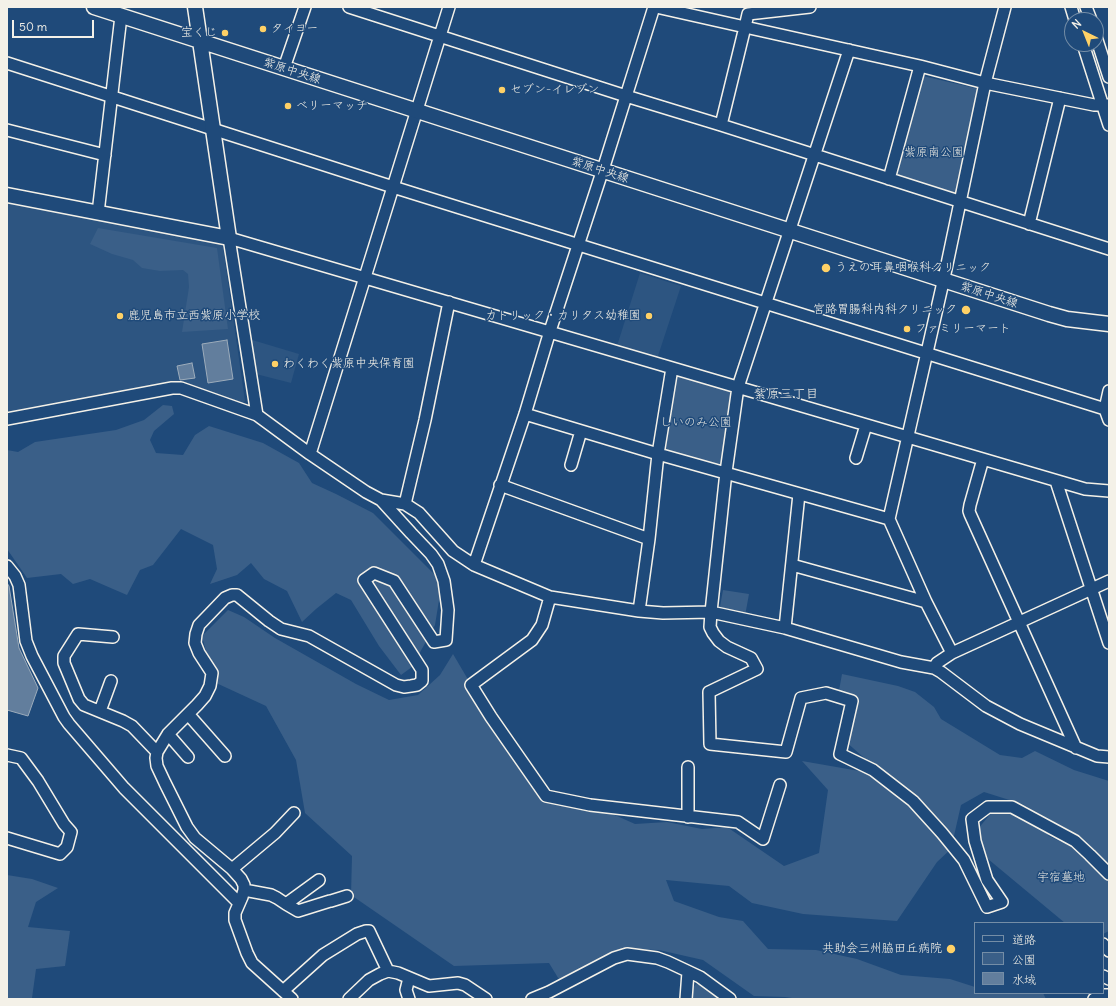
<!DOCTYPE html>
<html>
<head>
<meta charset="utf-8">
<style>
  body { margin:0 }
  #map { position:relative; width:1116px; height:1006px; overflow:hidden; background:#1f4a7a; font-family:Delius,"Klee One",sans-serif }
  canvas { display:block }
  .frame { position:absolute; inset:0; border:8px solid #f4f1e8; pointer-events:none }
  .legend { position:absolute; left:974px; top:922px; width:130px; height:72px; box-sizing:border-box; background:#1f4a7a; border:1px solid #748da6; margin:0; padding:5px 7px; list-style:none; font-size:12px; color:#f4f1e8 }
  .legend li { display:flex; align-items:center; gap:8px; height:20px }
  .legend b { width:20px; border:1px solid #748da6 }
  .north { position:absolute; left:1064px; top:12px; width:40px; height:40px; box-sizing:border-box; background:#1f4a7a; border:1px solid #748da6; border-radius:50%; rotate:317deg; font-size:11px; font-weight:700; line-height:16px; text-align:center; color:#f4f1e8 }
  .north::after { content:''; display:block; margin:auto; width:14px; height:18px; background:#ffd166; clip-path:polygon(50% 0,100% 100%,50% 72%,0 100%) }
  .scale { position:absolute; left:12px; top:20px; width:82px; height:18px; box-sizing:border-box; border:2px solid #f4f1e8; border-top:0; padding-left:5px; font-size:12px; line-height:14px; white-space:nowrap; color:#f4f1e8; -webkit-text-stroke:3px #1f4a7a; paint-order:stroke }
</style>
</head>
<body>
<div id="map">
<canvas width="1116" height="1006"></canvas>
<div class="frame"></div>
<ul class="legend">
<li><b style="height:5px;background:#1f4a7a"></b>道路</li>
<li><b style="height:11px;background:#3a5f88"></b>公園</li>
<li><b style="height:11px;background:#627e9d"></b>水域</li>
</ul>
<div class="north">N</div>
<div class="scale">50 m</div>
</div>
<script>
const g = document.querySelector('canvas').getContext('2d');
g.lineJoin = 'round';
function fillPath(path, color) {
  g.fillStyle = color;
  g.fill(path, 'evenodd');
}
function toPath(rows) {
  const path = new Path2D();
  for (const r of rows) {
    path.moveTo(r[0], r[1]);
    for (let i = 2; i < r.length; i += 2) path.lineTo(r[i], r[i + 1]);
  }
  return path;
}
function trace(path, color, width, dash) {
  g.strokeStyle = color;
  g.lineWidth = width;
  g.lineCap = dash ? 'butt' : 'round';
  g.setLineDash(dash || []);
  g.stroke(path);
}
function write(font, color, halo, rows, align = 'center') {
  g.font = font + ' Delius,"Klee One",sans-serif';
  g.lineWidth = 3;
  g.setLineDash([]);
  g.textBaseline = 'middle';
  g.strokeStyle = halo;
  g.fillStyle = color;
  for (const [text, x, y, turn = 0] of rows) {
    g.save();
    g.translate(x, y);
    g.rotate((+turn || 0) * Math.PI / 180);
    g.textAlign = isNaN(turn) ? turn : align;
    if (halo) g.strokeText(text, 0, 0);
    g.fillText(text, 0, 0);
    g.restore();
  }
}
const built = toPath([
  [7,201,218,242,223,247,245,401,242,404,182,384,7,414],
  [640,273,681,286,657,359,617,346],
  [249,339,299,354,291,383,256,374]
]);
const green = toPath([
  [923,76,979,89,959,190,953,195,899,179,895,174],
  [98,228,217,248,228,329,182,332,189,287,188,274,183,270,160,271,142,268,133,260,112,254,90,244],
  [678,375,729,389,731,393,721,464,660,452,674,378],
  [163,405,172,406,174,414,154,431,150,440,156,453,183,455,195,435,209,426,263,443,299,463,312,483,336,494,373,513,436,576,440,594,435,625,412,667,401,675,379,646,351,600,336,593,316,609,302,622,287,591,264,579,251,563,237,575,210,584,217,569,213,545,181,529,153,565,140,570,127,595,113,589,90,579,73,584,61,574,27,578,7,549,7,450,18,452,35,442,116,430,144,420],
  [723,590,749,594,745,616,719,612],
  [228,610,244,617,275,638,356,684,389,700,418,695,440,675,453,654,486,710,551,796,599,808,635,824,667,822,702,829,727,827,784,866,819,853,828,790,802,761,865,772,870,763,845,741,856,702,838,696,842,674,898,686,915,692,934,707,941,719,1000,755,1022,758,1035,751,1074,770,1109,781,1109,866,1076,834,1022,804,984,792,961,805,951,849,937,862,897,921,803,914,752,903,729,886,666,880,674,901,719,917,743,921,768,949,816,950,857,959,901,975,950,979,975,987,975,993,1043,993,1046,999,799,999,785,997,754,996,703,960,659,950,624,949,613,956,560,981,549,963,454,966,351,895,352,856,305,813,296,760,266,706,214,682,202,636],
  [992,812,1014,813,1043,828,1049,836,1080,851,1109,879,1109,931,1103,934,1103,923,1065,923,988,859,977,830],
  [7,875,32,879,58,888,36,902,28,927,70,931,65,966,36,969,32,998,30,999,7,999],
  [696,984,701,985,720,999,692,999,693,987]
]);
const water = toPath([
  [227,340,233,379,208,383,202,344,227,340],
  [192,363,195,378,180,380,177,366,192,363],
  [7,583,9,586,19,648,38,688,28,716,7,710,7,583]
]);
const minor = toPath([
  [349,7,626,96,721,125,1109,249],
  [656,7,745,27,748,14,810,7],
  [1071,7,1075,20],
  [1086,7,1091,20],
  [1096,37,1109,77],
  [1083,44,1109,125],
  [849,50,738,387,726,472,711,612,710,627,713,633,719,641,727,647,751,658,757,669,709,692,710,744,786,752,801,698,826,693,852,701,840,754,873,770,913,801,942,833,964,860,987,907,1002,902,987,880,975,841,972,819,988,807,1012,807,1075,841,1090,855,1109,874],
  [7,63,393,187,1105,409,1109,420],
  [284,68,305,7],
  [721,125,745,27,920,66,985,83,1094,105,1109,105],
  [7,130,105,155],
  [889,179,920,66],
  [98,213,121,16],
  [1029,224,1060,98],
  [1105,409,1109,391],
  [525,414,658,454,889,519],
  [257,415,229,238,1085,489,1109,491],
  [7,419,172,388,181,388,257,415,310,454,366,492,381,500,405,504,419,513,453,551,474,565,550,597,639,611,663,613,711,612,785,628,901,662,934,668,941,672,986,706,1020,724,1097,756,1109,757],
  [310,454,449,7],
  [856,458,866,425],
  [983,459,970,505,969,511,970,514,1076,748],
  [571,465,581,431],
  [1056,481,1109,643],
  [500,485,649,539],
  [405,504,425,420,449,302],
  [474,565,525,414,550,331,606,160,654,7],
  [792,565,926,602],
  [7,566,15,576,19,585,26,641,32,656,64,717,69,724,124,788,239,903],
  [550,597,542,625,532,640,471,685,491,717,546,796,590,805,738,822,763,839,780,785],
  [639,611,649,539,658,454,672,368],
  [785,628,799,494],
  [113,637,78,634,64,656,64,663,79,699,84,705,123,721,132,726,157,752],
  [952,653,926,602,889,519,946,269,985,83,1005,7],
  [934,668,937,663,952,653,1109,581],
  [100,711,111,681],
  [188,714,225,756],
  [168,734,188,757],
  [7,755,21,758,38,781,64,824,71,832,67,847,60,854,7,838],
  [688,767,688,817],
  [232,869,275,833,294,813],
  [244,890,271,895,277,898,286,904,319,880],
  [286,904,298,911,330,901,331,901,347,896],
  [1103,944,1109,951],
  [1103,976,1109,979],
  [283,991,323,955,357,934,366,931,369,931,388,971],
  [292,999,252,963,247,953,235,920,235,913,242,897,244,890,244,885,241,879,232,869,195,838,187,827,165,783,157,766,156,758,157,752,168,734,197,705,205,696,210,686,212,673,199,653,195,643,196,634,199,625,225,598,232,595,237,595,269,621,281,629,309,636,396,685,404,687,411,686,417,685,422,681,422,670,364,580,374,573,394,581,434,642,446,640,448,610,444,581,438,564,431,554,411,533,381,500],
  [349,999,369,980,380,974,388,971,398,973,429,986,458,983,465,985,486,999],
  [409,999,406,990,409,978],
  [532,999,549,992,614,958,627,954,657,958,668,962,700,977,730,999],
  [686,999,688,972],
  [1094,999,1103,995,1109,995]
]);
const tertiary = toPath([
  [94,7,1049,314,1067,319,1109,324],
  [7,195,229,238,195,7]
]);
const markers = [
  [263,29,4,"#ffd166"],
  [225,33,4,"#ffd166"],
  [502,90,4,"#ffd166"],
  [288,106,4,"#ffd166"],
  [826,268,5,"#ffd166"],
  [966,310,5,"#ffd166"],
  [120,316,4,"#ffd166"],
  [649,316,4,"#ffd166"],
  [907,329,4,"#ffd166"],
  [275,364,4,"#ffd166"],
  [951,949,5,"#ffd166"]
];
const poiNames = [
  ["タイヨー",271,29],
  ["宝くじ",217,33,"right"],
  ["セブン-イレブン",510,90],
  ["ベリーマッチ",296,106],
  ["うえの耳鼻咽喉科クリニック",835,268],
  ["宮路胃腸科内科クリニック",957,310,"right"],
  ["鹿児島市立西紫原小学校",128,316],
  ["カトリック・カリタス幼稚園",641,316,"right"],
  ["ファミリーマート",915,329],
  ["わくわく紫原中央保育園",283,364],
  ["共助会三州脇田丘病院",942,949,"right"]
];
const streetNames = [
  ["紫原中央線",292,71,18],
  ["紫原中央線",600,170,18],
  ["紫原中央線",989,295,18]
];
const parkNames = [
  ["紫原南公園",934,153],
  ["しいのみ公園",696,423],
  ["宇宿墓地",1061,878]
];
const neighbourhoodNames = [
  ["紫原三丁目",786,394]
];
fillPath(built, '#2d5581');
fillPath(green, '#3a5f88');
fillPath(water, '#627e9d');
trace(water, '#9cacbb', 1);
trace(minor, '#f4f1e8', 14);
trace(tertiary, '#f4f1e8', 17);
trace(minor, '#1f4a7a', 11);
trace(tertiary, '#1f4a7a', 14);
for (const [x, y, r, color] of markers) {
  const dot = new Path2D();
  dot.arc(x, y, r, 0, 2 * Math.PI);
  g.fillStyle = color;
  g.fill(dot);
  trace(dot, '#1f4a7a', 1.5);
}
write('12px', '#f4f1e8', '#1f4a7a', poiNames, 'left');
write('12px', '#f4f1e8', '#1f4a7a', streetNames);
write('12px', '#e1e2de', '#1f4a7a', parkNames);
write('13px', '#f4f1e8', '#1f4a7a', neighbourhoodNames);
</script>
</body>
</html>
